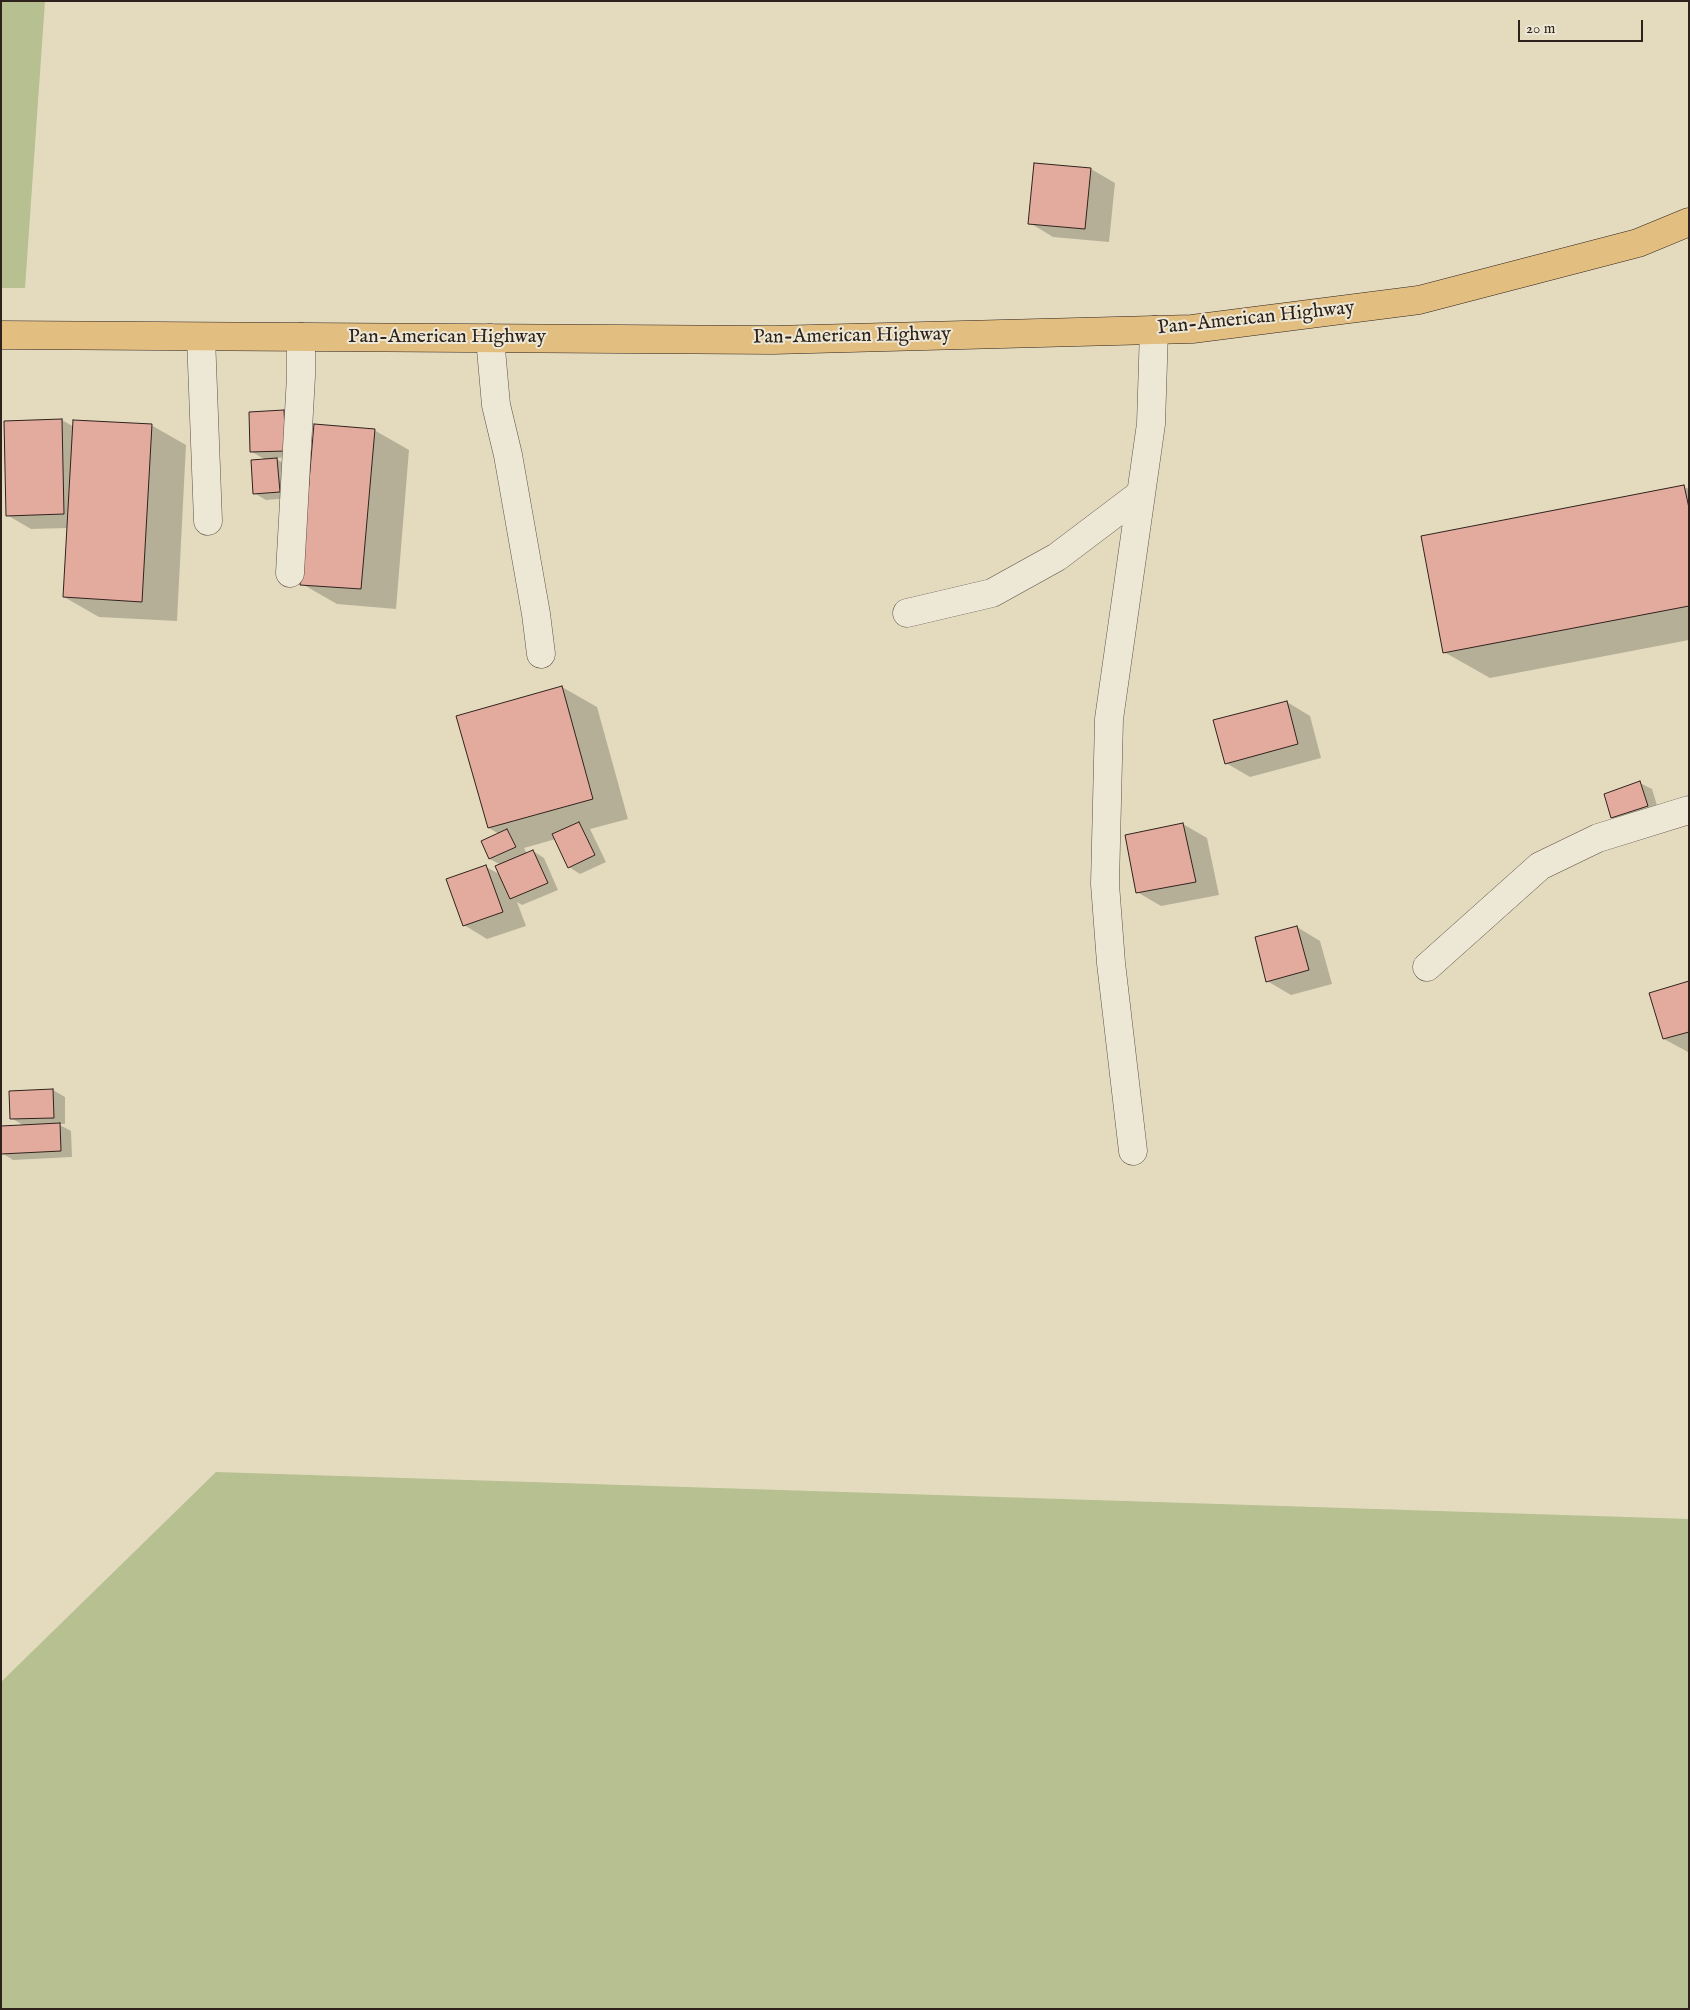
<!DOCTYPE html>
<html>
<head>
<meta charset="utf-8">
<style>
  body { margin:0 }
  #map { position:relative; width:1690px; height:2010px; overflow:hidden; background:#e4dbbf; font-family:"IM FELL English",serif }
  canvas { display:block }
  .frame { position:absolute; inset:0; border:2px solid #2f221c; pointer-events:none }
  .scale { position:absolute; left:1518px; top:20px; width:125px; height:22px; box-sizing:border-box; border:2px solid #2f221c; border-top:0; padding-left:6px; font-size:15px; line-height:18px; white-space:nowrap; color:#2f221c; -webkit-text-stroke:4px #ede8d5; paint-order:stroke }
</style>
</head>
<body>
<div id="map">
<canvas width="1690" height="2010"></canvas>
<div class="frame"></div>
<div class="scale">20 m</div>
</div>
<script>
const g = document.querySelector('canvas').getContext('2d');
g.lineJoin = 'round';
function fillPath(path, color) {
  g.fillStyle = color;
  g.fill(path, 'evenodd');
}
function toPath(rows) {
  const path = new Path2D();
  for (const r of rows) {
    path.moveTo(r[0], r[1]);
    for (let i = 2; i < r.length; i += 2) path.lineTo(r[i], r[i + 1]);
  }
  return path;
}
function trace(path, color, width, dash) {
  g.strokeStyle = color;
  g.lineWidth = width;
  g.lineCap = dash ? 'butt' : 'round';
  g.setLineDash(dash || []);
  g.stroke(path);
}
function write(font, color, halo, rows, align = 'center') {
  g.font = font + ' "IM FELL English",serif';
  g.lineWidth = 4;
  g.setLineDash([]);
  g.textBaseline = 'middle';
  g.strokeStyle = halo;
  g.fillStyle = color;
  for (const [text, x, y, turn = 0] of rows) {
    g.save();
    g.translate(x, y);
    g.rotate((+turn || 0) * Math.PI / 180);
    g.textAlign = isNaN(turn) ? turn : align;
    if (halo) g.strokeText(text, 0, 0);
    g.fillText(text, 0, 0);
    g.restore();
  }
}
const green = toPath([
  [1,1,45,1,25,288,1,288],
  [216,1472,1689,1519,1689,2009,1,2009,1,1682]
]);
const shadow = toPath([
  [1035,164,1091,169,1115,183,1109,242,1053,237,1030,223],
  [284,411,295,418,297,457,275,458,288,466,291,498,266,500,254,493,266,460,252,452],
  [62,420,74,427,151,425,186,445,177,621,99,617,64,597,68,528,31,529,7,515],
  [374,430,409,450,396,609,337,604,302,584],
  [1684,487,1689,489,1689,640,1490,678,1444,652],
  [562,687,597,707,628,819,590,829,606,862,580,874,569,867,556,839,524,848,527,854,533,851,544,858,558,890,522,905,517,902,526,926,487,939,464,925,486,867,501,875,501,865,490,859,483,842,499,834,489,828],
  [1287,702,1310,716,1321,758,1250,777,1226,763],
  [1640,783,1652,789,1659,812,1624,824,1612,817],
  [1183,824,1207,838,1219,895,1161,906,1137,892],
  [1297,927,1320,941,1332,984,1291,995,1267,981],
  [1689,982,1689,1052,1688,1052,1664,1039],
  [53,1090,65,1097,65,1124,58,1124,71,1131,72,1157,13,1160,2,1153,25,1126,11,1118,10,1092]
]);
const building = toPath([
  [1034,163,1091,168,1085,229,1028,224,1034,163],
  [284,410,286,451,250,452,249,412,284,410],
  [62,419,64,514,6,516,4,421,62,419],
  [73,420,152,424,142,602,63,597,73,420],
  [314,424,375,429,361,589,300,585,314,424],
  [277,458,280,492,253,494,251,460,277,458],
  [1684,485,1689,508,1689,606,1443,653,1421,536,1684,485],
  [562,686,593,799,488,828,456,716,562,686],
  [1287,701,1298,744,1225,764,1213,720,1287,701],
  [1640,781,1648,806,1611,818,1604,794,1640,781],
  [579,822,595,855,568,868,552,834,579,822],
  [1183,823,1196,882,1136,893,1125,835,1183,823],
  [507,829,516,847,489,859,481,841,507,829],
  [533,850,548,883,510,899,495,866,533,850],
  [486,865,503,912,463,926,446,879,486,865],
  [1297,926,1309,970,1266,982,1255,937,1297,926],
  [1689,981,1689,1032,1663,1039,1649,993,1689,981],
  [53,1089,54,1118,10,1119,9,1091,53,1089],
  [60,1123,61,1151,1,1154,1,1126,60,1123]
]);
const minor = toPath([
  [201,337,208,521],
  [490,338,496,405,508,455,536,614,541,654],
  [290,573,301,376,301,337],
  [907,613,992,593,1057,557,1139,495],
  [1427,967,1540,866,1598,838,1689,810],
  [1133,1151,1111,963,1105,884,1109,719,1151,424,1154,330]
]);
const highway = toPath([
  [1,335,773,340,1192,329,1419,300,1638,243,1689,222]
]);
const streetNames = [
  ["Pan-American Highway",1256,319,-6],
  ["Pan-American Highway",852,337,-1],
  ["Pan-American Highway",447,338]
];
fillPath(green, '#b6c090');
fillPath(shadow, '#0003');
fillPath(building, '#e3ab9e');
trace(building, '#2f221c', 1);
trace(minor, '#5c5045', 29);
trace(highway, '#2f221c', 29);
trace(minor, '#ede8d5', 28);
trace(highway, '#e2be80', 28);
write('20px', '#2f221c', '#ede8d5', streetNames);
</script>
</body>
</html>
